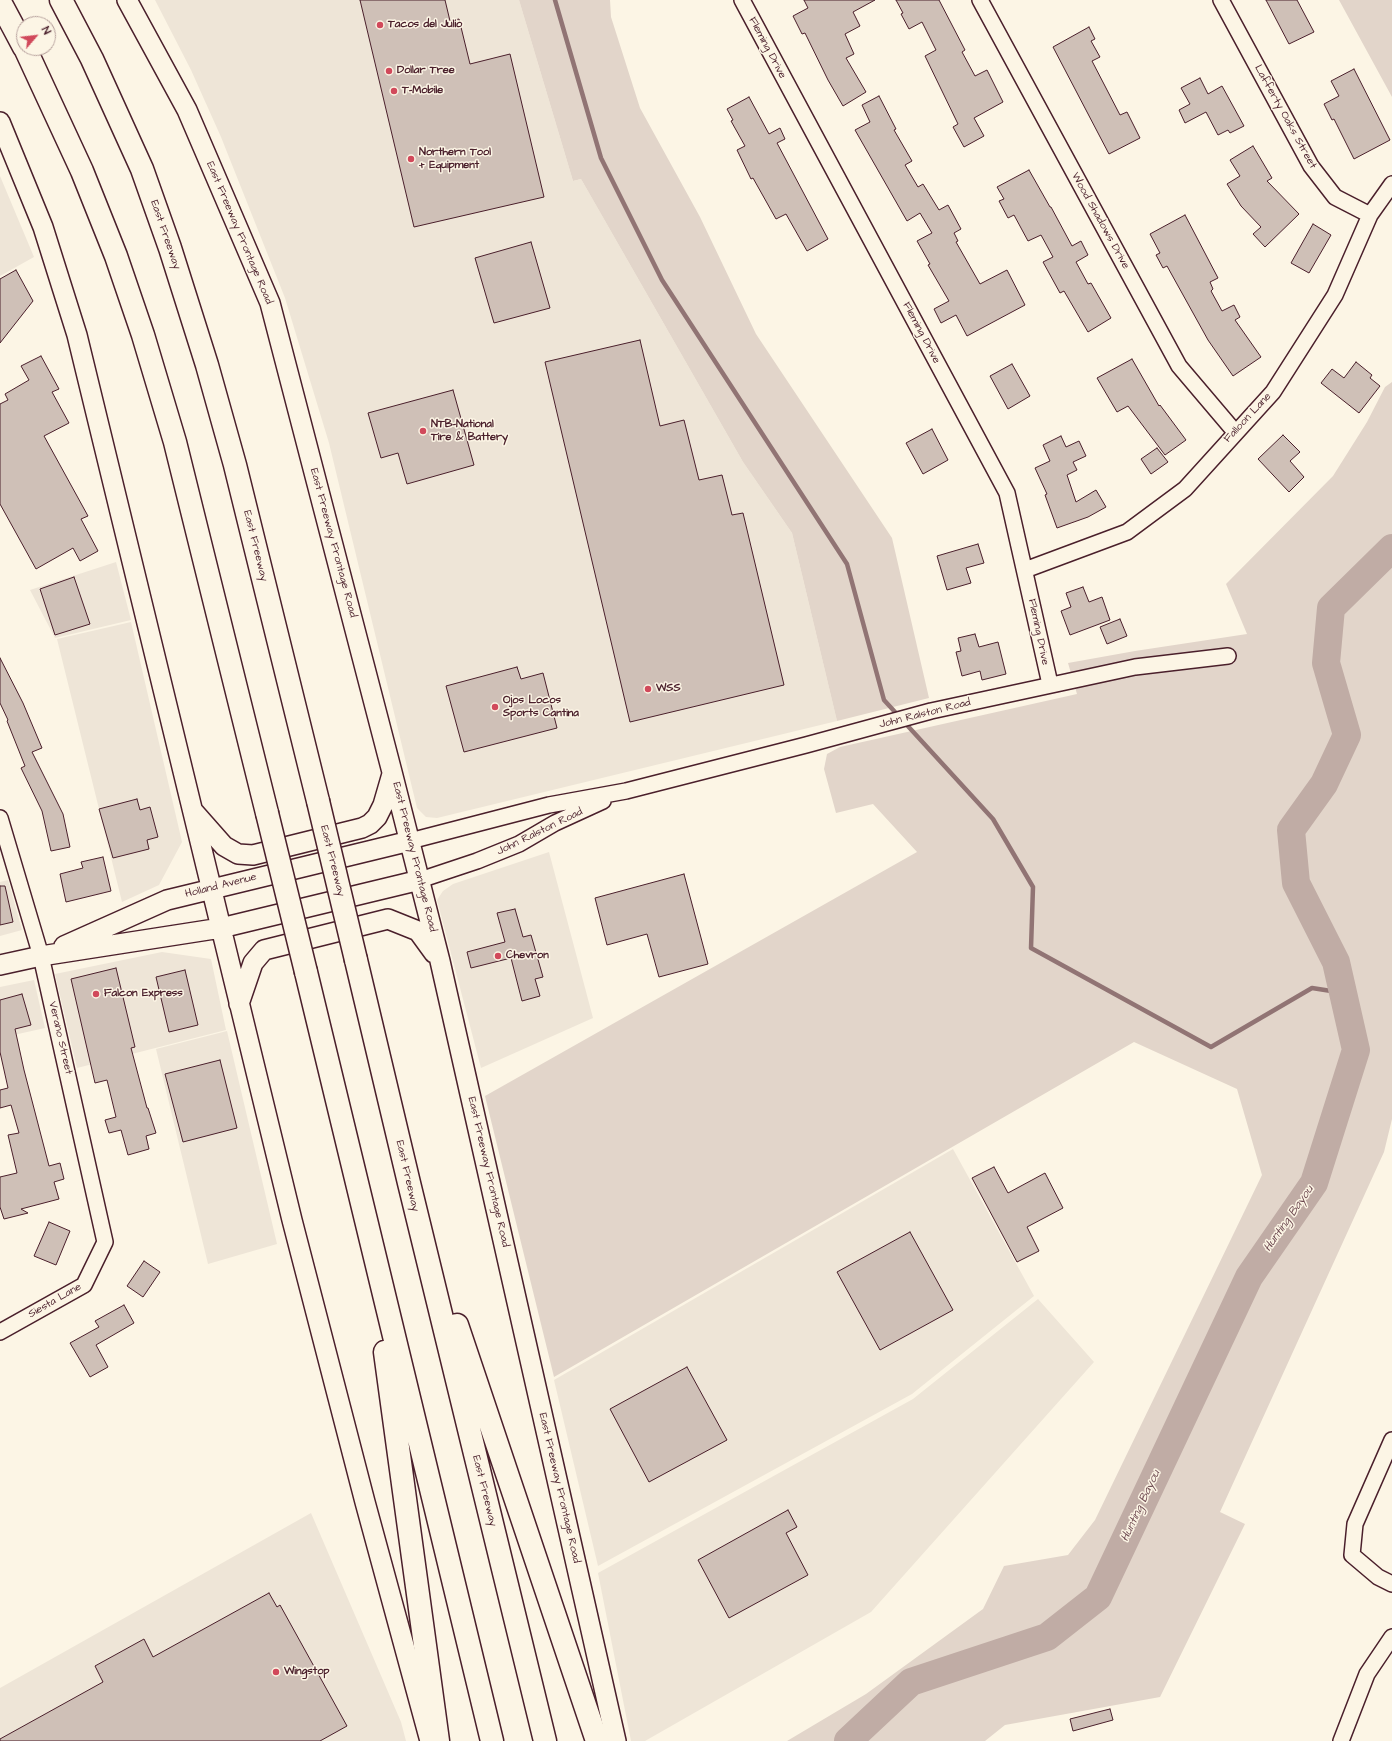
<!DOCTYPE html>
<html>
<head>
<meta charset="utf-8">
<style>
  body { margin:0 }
  #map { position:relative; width:1392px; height:1741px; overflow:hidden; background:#fcf5e5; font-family:"Architects Daughter",sans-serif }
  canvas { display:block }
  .north { position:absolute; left:16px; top:16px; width:40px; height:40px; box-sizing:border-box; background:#fcf5e5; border:1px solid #b59f9b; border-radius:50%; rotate:62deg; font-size:11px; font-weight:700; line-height:16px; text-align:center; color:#4a1f2b }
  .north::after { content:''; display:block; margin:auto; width:14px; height:18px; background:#d1495b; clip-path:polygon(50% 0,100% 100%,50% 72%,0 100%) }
</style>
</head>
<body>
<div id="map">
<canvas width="1392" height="1741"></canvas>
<div class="north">N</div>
</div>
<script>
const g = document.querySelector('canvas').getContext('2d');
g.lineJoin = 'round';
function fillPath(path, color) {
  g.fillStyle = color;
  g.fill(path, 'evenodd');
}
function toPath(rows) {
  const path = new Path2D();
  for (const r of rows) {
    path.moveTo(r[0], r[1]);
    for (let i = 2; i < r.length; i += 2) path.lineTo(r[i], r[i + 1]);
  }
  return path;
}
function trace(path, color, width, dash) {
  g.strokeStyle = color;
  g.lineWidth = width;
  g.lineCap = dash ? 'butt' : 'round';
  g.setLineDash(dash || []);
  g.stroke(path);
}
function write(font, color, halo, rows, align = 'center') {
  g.font = font + ' "Architects Daughter",sans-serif';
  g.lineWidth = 3;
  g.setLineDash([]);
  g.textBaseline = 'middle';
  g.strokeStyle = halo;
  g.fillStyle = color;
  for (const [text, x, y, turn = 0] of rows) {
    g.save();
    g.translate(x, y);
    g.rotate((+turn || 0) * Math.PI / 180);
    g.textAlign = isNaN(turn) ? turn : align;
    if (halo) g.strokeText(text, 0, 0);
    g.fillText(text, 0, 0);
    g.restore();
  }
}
const built = toPath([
  [155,0,519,0,573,181,581,179,743,462,792,533,837,721,437,818,426,817,417,808,329,443,285,298,221,137,191,70],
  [0,176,34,257,0,276],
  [116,562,131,620,55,638,30,590],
  [131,622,182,842,159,885,122,902,57,639],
  [549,852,593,1018,481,1068,437,900,443,891,453,884],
  [8,880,22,930,0,936,0,882],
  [162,952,211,959,226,1030,77,1068,55,974],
  [34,980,45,1028,0,1038,0,987],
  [227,1031,277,1244,208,1264,156,1049],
  [953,1149,1034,1296,912,1394,598,1566,554,1380],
  [1038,1299,1094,1362,871,1612,645,1741,631,1741,598,1573,913,1399],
  [311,1513,401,1722,406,1741,0,1741,0,1688]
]);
const green = toPath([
  [519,0,610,0,611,17,640,108,700,217,756,334,892,538,929,698,837,721,792,533,743,462,581,179,573,181],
  [1339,0,1392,0,1392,97],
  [1392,382,1392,1119,1384,1152,1220,1512,1245,1524,1160,1697,1005,1725,985,1741,787,1741,866,1694,983,1609,1004,1566,1068,1555,1095,1520,1262,1175,1237,1089,1134,1042,554,1377,485,1096,917,852,873,804,836,813,824,769,827,754,840,747,1077,694,1068,663,1135,651,1247,634,1226,584,1333,476,1367,422,1385,387]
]);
const stream = toPath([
  [555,0,601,158,662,280,847,564,884,700,993,819,1033,887,1031,948,1211,1047,1312,988,1344,993],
  [1386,554,1392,556]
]);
const river = toPath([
  [848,1741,911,1682,1047,1637,1098,1597,1249,1277,1314,1183,1356,1050,1336,962,1296,883,1291,830,1324,784,1347,735,1326,663,1331,608,1392,548]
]);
const building = toPath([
  [360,0,445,0,450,21,459,19,470,64,510,54,544,197,414,227,360,0],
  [804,0,875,0,853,12,860,26,845,34,854,54,846,58,866,92,843,106,828,80,805,33,802,34,793,16,808,8,804,0],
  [896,0,939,0,965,50,962,52,975,76,987,70,1003,102,974,118,984,136,964,147,953,127,958,124,925,56,936,50,922,22,909,29,901,14,903,13,896,0],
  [1266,0,1297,0,1314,32,1289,44,1266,0],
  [1089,27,1095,39,1091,41,1100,57,1092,61,1120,115,1127,112,1140,138,1109,154,1053,47,1089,27],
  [1354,69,1390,140,1354,159,1334,119,1332,120,1324,104,1339,96,1331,81,1354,69],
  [1200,78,1208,94,1222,86,1244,126,1230,133,1228,130,1218,135,1206,112,1185,123,1179,110,1190,104,1181,88,1200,78],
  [879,96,896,129,894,130,912,161,905,165,918,187,923,184,939,210,948,205,961,229,954,233,958,241,956,242,980,284,1007,270,1025,305,967,336,956,315,941,323,934,309,949,301,928,265,930,264,917,241,932,233,920,213,907,221,855,130,870,122,862,105,879,96],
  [749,97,769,134,780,128,785,139,777,143,828,239,807,251,786,214,776,219,753,178,751,179,737,150,745,146,731,121,733,120,727,109,749,97],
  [1253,146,1272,178,1267,181,1299,214,1265,247,1253,234,1261,227,1241,206,1227,184,1240,176,1230,160,1253,146],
  [1029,170,1050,207,1051,207,1072,246,1081,241,1088,255,1076,262,1088,284,1091,283,1111,318,1088,332,1064,291,1060,293,1043,262,1053,257,1041,235,1028,241,1014,215,1008,218,999,201,1004,199,997,187,1029,170],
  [1185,215,1218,278,1210,282,1213,289,1211,291,1222,311,1234,305,1240,317,1235,320,1261,357,1233,376,1208,340,1167,266,1163,268,1156,255,1160,253,1150,234,1185,215],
  [1313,224,1331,235,1309,273,1291,263,1313,224],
  [531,242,550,308,494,323,475,258,531,242],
  [16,270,33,301,0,343,0,279,16,270],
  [640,340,660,426,684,420,699,480,722,475,732,515,743,513,784,685,630,722,545,362,640,340],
  [41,356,59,389,52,392,69,423,44,436,88,516,81,519,98,551,80,561,73,548,36,569,0,504,0,404,8,400,5,394,29,380,21,366,41,356],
  [1132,359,1159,406,1160,405,1186,440,1165,455,1128,406,1117,412,1097,378,1132,359],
  [1356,362,1372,375,1370,378,1380,386,1359,413,1321,383,1332,369,1344,378,1356,362],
  [1012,364,1030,396,1008,409,990,376,1012,364],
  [453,390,474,465,407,484,398,453,381,458,368,413,453,390],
  [932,429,948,460,923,474,906,443,932,429],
  [1283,435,1300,452,1290,461,1304,477,1289,492,1258,459,1283,435],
  [1061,436,1066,447,1079,441,1086,456,1073,462,1077,470,1067,475,1076,502,1096,490,1106,507,1088,517,1057,528,1045,495,1047,494,1035,468,1050,461,1043,445,1061,436],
  [1157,448,1168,462,1151,474,1141,459,1157,448],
  [978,544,984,563,966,568,971,583,947,590,937,556,978,544],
  [74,577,90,624,55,635,40,589,74,577],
  [1083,587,1089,602,1102,597,1110,620,1070,635,1061,611,1071,607,1066,593,1083,587],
  [1120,619,1127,636,1107,644,1100,627,1120,619],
  [975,634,979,647,998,642,1006,674,982,680,980,671,962,676,956,652,961,651,958,638,975,634],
  [0,658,23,703,42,748,32,752,63,814,70,847,51,851,42,811,21,768,25,766,7,721,8,720,0,703,0,658],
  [517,667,521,679,543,673,557,728,464,752,446,686,517,667],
  [137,799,140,810,150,807,158,837,147,840,149,849,113,858,99,809,137,799],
  [103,857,111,891,66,902,60,874,83,868,81,862,103,857],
  [684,874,708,964,659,977,647,934,607,945,595,898,684,874],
  [0,886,5,886,13,922,0,925,0,886],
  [515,909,523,937,531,935,543,977,535,979,540,996,522,1001,511,958,471,968,467,952,505,942,497,913,515,909],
  [116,968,135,1047,131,1048,147,1108,148,1108,156,1133,146,1136,149,1149,128,1155,121,1130,109,1133,105,1120,116,1117,107,1080,95,1083,71,979,116,968],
  [185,970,198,1025,169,1032,156,977,185,970],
  [22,994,31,1025,15,1029,24,1070,49,1166,60,1163,64,1179,54,1182,59,1199,21,1209,28,1213,4,1219,0,1207,0,1177,17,1173,8,1135,19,1133,11,1105,0,1108,0,1090,8,1088,0,1052,0,1000,22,994],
  [220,1060,237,1128,183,1142,165,1074,220,1060],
  [994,1167,1008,1193,1045,1173,1063,1208,1027,1227,1039,1251,1017,1262,972,1178,994,1167],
  [49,1222,70,1231,56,1265,34,1256,49,1222],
  [910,1232,953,1310,880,1350,837,1272,910,1232],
  [144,1261,160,1272,143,1297,127,1286,144,1261],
  [124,1305,134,1323,96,1345,108,1367,90,1377,70,1343,99,1327,95,1321,124,1305],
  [687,1367,727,1440,649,1482,610,1409,687,1367],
  [788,1510,797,1527,786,1533,808,1575,729,1618,698,1560,788,1510],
  [269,1593,277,1607,280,1605,347,1726,320,1741,0,1741,0,1739,103,1682,95,1666,144,1639,153,1657,269,1593],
  [1110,1709,1113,1720,1073,1731,1070,1719,1110,1709]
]);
const minor = toPath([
  [742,0,1007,493,1050,684],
  [980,0,1179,366,1235,432],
  [1221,0,1311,166,1335,197,1370,215],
  [1025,570,1127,532,1185,489,1273,392,1335,295,1370,215,1392,184],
  [0,818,41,956,105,1242,84,1285,0,1332],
  [410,841,549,805,626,791,806,745,931,711,1135,667,1228,656],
  [420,880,477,861,519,844,555,823,603,801],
  [1392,1440,1355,1524,1352,1555,1378,1577,1392,1584],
  [1341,1741,1367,1674,1392,1637]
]);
const major = toPath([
  [127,0,187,110,270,303,392,772,440,961,616,1741],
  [0,122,43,227,77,335,292,1220,365,1502,430,1741],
  [194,812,224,846,238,854,253,855,362,828,370,824,377,817,383,805,392,774],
  [64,946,167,900,410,841],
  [0,965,41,956,221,928,420,880],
  [239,1004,253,963,264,950,388,919,418,931,434,953]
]);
const highway = toPath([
  [61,0,92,59,142,169,170,248,207,365,235,465,318,801],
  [0,2,24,47],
  [25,48,82,171,116,256,143,335,175,442,267,813],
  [356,960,409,1183,545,1741],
  [306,972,492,1741],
  [457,1325,597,1741],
  [385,1352,438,1741]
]);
const highwayBridge = toPath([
  [318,801,356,960],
  [267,813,306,972]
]);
const markers = [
  [380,25,4,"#d1495b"],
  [389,71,4,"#d1495b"],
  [394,91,4,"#d1495b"],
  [411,159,4,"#d1495b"],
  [423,431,4,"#d1495b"],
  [648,689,4,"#d1495b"],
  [495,707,4,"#d1495b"],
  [498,956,4,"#d1495b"],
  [96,994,4,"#d1495b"],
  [276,1672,4,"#d1495b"]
];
const poiNames = [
  ["Tacos del Julio",388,25],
  ["Dollar Tree",397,71],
  ["T-Mobile",402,91],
  ["Northern Tool",419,153],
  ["+ Equipment",419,166],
  ["NTB-National",431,425],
  ["Tire & Battery",431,438],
  ["WSS",656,689],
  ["Ojos Locos",503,701],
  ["Sports Cantina",503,714],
  ["Chevron",506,956],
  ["Falcon Express",104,994],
  ["Wingstop",284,1672]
];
const streetNames = [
  ["Fleming Drive",767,48,62],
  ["Lafferty Oaks Street",1285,117,61],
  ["Wood Shadows Drive",1100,221,61],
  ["East Freeway Frontage Road",239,233,67],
  ["East Freeway",165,235,71],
  ["Fleming Drive",921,333,62],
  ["Falloon Lane",1248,418,-47],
  ["East Freeway Frontage Road",333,543,75],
  ["East Freeway",255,546,76],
  ["Fleming Drive",1038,632,78],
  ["John Ralston Road",925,714,-14],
  ["John Ralston Road",540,832,-26],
  ["East Freeway Frontage Road",414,857,76],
  ["East Freeway",332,861,76],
  ["Holland Avenue",221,886,-14],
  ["Verano Street",60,1038,77],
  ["East Freeway Frontage Road",488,1172,77],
  ["East Freeway",407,1176,77],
  ["Siesta Lane",55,1301,-30],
  ["East Freeway Frontage Road",559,1488,77],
  ["East Freeway",484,1491,76]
];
const waterNames = [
  ["Hunting Bayou",1289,1219,-55],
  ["Hunting Bayou",1141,1506,-65]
];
fillPath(built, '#eee5d7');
fillPath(green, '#e2d5ca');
trace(stream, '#917474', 4.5);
trace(river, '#c0aca5', 28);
fillPath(building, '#cfc0b7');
trace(building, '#4a1f2b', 1);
trace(minor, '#4a1f2b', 18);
trace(major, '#4a1f2b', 22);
trace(highway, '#4a1f2b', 25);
trace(minor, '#fcf5e5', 15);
trace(major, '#fcf5e5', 19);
trace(highway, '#fcf5e5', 22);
trace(highwayBridge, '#4a1f2b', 25, []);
trace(highwayBridge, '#fcf5e5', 22);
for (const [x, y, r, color] of markers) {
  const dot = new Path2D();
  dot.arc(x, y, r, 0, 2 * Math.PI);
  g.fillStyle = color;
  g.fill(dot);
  trace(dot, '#fcf5e5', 1.5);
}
write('bold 11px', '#4a1f2b', '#fcf5e5', poiNames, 'left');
write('11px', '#4a1f2b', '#fcf5e5', streetNames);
write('italic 12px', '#6d4950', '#fcf5e5', waterNames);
</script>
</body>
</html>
